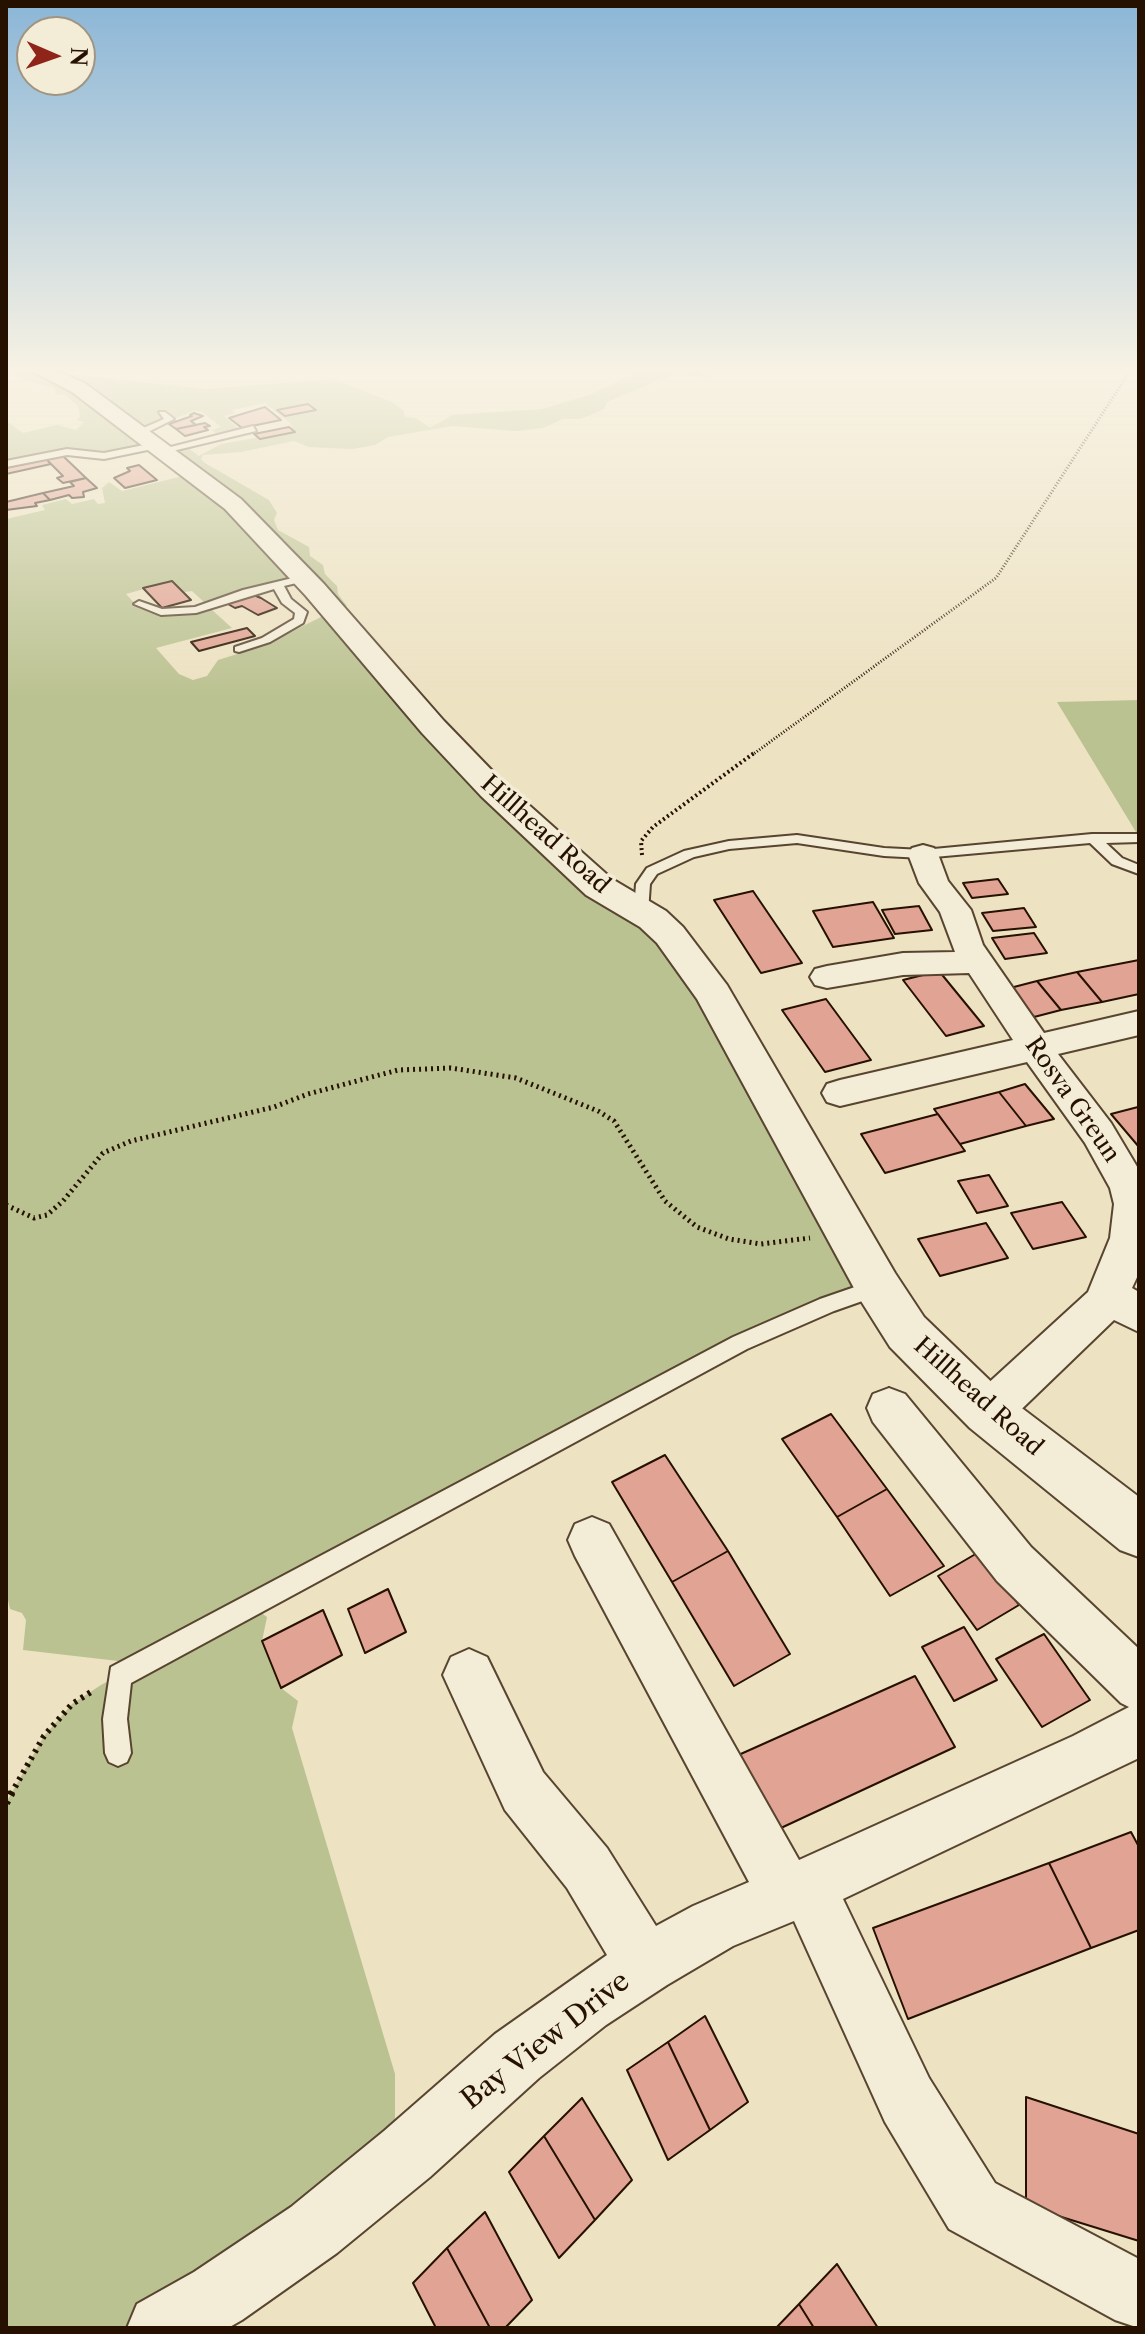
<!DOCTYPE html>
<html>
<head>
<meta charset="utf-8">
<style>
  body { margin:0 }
  #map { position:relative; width:1145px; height:2334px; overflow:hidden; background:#ede2c2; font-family:"Libre Caslon Text",serif }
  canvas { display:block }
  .frame { position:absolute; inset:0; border:8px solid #261100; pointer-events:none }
  .north { position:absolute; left:16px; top:16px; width:80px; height:80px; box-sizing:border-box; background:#f3ecd7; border:2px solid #a19481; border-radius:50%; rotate:92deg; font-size:22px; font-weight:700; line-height:32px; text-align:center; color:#261100 }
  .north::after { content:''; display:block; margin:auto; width:28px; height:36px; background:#8f2418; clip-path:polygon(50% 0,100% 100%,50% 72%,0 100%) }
</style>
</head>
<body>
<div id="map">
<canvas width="1145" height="2334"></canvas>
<div class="frame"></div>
<div class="north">N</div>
</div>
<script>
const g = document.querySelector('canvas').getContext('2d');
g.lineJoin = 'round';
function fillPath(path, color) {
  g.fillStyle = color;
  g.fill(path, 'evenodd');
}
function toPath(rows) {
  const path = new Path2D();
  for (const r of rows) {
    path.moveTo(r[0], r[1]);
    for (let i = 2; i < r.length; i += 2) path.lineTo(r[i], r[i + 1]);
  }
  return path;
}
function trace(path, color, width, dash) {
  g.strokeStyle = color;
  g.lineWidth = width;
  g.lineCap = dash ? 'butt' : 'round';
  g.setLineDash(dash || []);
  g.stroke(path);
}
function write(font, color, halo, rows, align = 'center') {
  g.font = font + ' "Libre Caslon Text",serif';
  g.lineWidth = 7;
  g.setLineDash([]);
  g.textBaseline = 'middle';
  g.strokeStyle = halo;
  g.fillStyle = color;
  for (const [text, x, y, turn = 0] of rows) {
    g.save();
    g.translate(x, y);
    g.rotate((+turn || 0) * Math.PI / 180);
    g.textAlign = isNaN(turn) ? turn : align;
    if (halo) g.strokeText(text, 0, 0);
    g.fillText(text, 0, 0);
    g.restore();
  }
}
const green = toPath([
  [6,371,42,371,206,389,333,379,392,402,404,411,405,417,416,418,430,428,452,415,542,409,589,395,640,371,697,371,714,378,674,374,607,402,604,409,581,419,563,419,543,428,516,431,452,426,388,437,375,445,352,449,309,447,294,441,241,452,203,455,201,459,205,463,269,500,277,513,274,520,278,530,309,547,310,556,323,565,325,574,337,586,338,594,347,606,338,610,303,577,259,586,205,603,192,591,184,592,172,581,126,594,139,608,152,613,181,614,210,608,232,628,156,648,179,674,193,680,207,676,218,660,263,646,333,611,432,727,652,919,877,1286,827,1304,120,1673,118,1661,23,1650,26,1620,22,1613,10,1609,6,1591,6,519,45,510,42,505,66,499,72,504,94,499,98,504,105,503,102,488,109,482,122,491,191,474,161,450,184,445,199,456,221,444,294,431,290,423,265,403,232,410,235,413,224,416,242,432,220,437,212,430,221,427,202,412,193,411,137,434,153,446,117,454,74,453,6,464,6,421,23,433,57,425,76,430,84,422,76,420,80,417,78,406,65,395,55,394,55,388,26,381],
  [1139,700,1139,837,1057,702],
  [252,1606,267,1617,262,1641,281,1688,298,1701,292,1728,395,2074,395,2126,157,2328,6,2328,6,1803,44,1736,72,1704,101,1685]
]);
const building = toPath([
  [308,404,316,410,285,416,277,410,308,404],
  [265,407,281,420,242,428,229,418,265,407],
  [194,413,203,416,191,421,196,425,176,429,169,424,192,416,190,415,194,413],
  [205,423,210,426,204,427,208,430,185,436,176,429,205,423],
  [289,427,295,432,260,439,254,434,289,427],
  [62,455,86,478,63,483,57,478,63,476,46,459,62,455],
  [46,459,51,464,6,474,6,468,46,459],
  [139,465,157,480,125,488,114,478,130,471,127,468,139,465],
  [86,478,97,488,83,492,84,497,72,498,69,495,50,500,43,493,74,486,70,482,86,478],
  [43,493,50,500,35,503,37,506,6,510,6,502,43,493],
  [172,581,191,600,162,608,143,588,172,581],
  [251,594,261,598,277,608,258,615,242,606,235,608,228,604,251,594],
  [247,628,255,636,199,651,191,642,247,628],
  [998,879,1008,894,972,898,963,883,998,879],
  [753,891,802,963,761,973,714,900,753,891],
  [873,902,894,938,833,947,813,911,873,902],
  [919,906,932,930,895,934,882,910,919,906],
  [1024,908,1036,927,993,931,982,913,1024,908],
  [1034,933,1047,953,1005,959,992,938,1034,933],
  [1139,960,1139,994,1102,1002,1077,972,1139,960],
  [939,971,984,1026,946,1036,903,980,939,971],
  [1077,972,1102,1002,1061,1010,1037,981,1077,972],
  [1037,981,1061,1010,1034,1017,1010,988,1037,981],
  [826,999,871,1060,825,1072,782,1010,826,999],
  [1025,1084,1054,1119,1026,1126,999,1092,1025,1084],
  [999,1092,1026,1126,960,1144,934,1109,999,1092],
  [1138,1107,1139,1108,1139,1147,1111,1114,1138,1107],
  [938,1114,965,1151,885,1173,861,1134,938,1114],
  [989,1175,1008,1206,977,1213,958,1181,989,1175],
  [1062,1202,1086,1237,1033,1249,1011,1213,1062,1202],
  [986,1223,1008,1258,940,1276,918,1239,986,1223],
  [831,1414,887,1489,837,1517,782,1439,831,1414],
  [665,1455,728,1551,672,1582,612,1482,665,1455],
  [887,1489,944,1566,890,1596,837,1517,887,1489],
  [728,1551,790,1654,734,1686,672,1582,728,1551],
  [979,1552,1019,1605,977,1630,938,1576,979,1552],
  [388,1589,406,1632,365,1653,348,1609,388,1589],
  [323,1610,342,1655,281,1688,262,1641,323,1610],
  [964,1627,997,1680,954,1701,922,1647,964,1627],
  [1044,1634,1090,1700,1042,1727,996,1659,1044,1634],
  [915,1676,955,1747,768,1834,734,1757,915,1676],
  [1131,1832,1139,1847,1139,1930,1091,1948,1049,1863,1131,1832],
  [1049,1863,1091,1948,908,2019,873,1928,1049,1863],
  [705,2016,748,2102,710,2130,668,2042,705,2016],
  [668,2042,710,2130,668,2160,627,2070,668,2042],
  [1026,2097,1139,2134,1139,2241,1026,2206,1026,2097],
  [582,2098,632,2180,595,2220,544,2136,582,2098],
  [544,2136,595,2220,559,2258,509,2172,544,2136],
  [485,2212,532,2300,505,2328,490,2328,447,2248,485,2212],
  [447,2248,490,2328,436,2328,413,2283,447,2248],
  [837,2264,878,2328,814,2328,799,2304,837,2264],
  [799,2304,814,2328,776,2328,799,2304]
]);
const pathFar4 = toPath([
  [752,755,996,578,1130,371]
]);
const pathFar3 = toPath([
  [642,855,641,841,653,827,754,753]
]);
const pathFar2 = toPath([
  [6,1205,34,1218,47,1215,63,1201,103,1153,131,1141,274,1107,308,1094,398,1070,451,1068,516,1078,598,1111,614,1121,665,1201,697,1227,729,1239,761,1244,810,1238]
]);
const pathFar1 = toPath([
  [11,1794,44,1736,72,1704,91,1692]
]);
const path = toPath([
  [6,1803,12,1792]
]);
const service = toPath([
  [159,412,165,412,174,419,140,436,134,436,134,432,164,419,159,412],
  [253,426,256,431,160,454,155,451,253,426],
  [154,443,157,448,104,459,67,455,6,467,6,461,67,449,104,453,154,443],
  [305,575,309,576,309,580,284,586,291,599,307,612,303,623,270,642,239,652,235,651,235,647,262,638,294,619,295,613,282,603,274,589,196,613,161,615,134,604,139,601,162,609,195,607,243,590,305,575],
  [1092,834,1139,834,1139,842,1106,843,1122,858,1139,865,1139,874,1112,864,1090,843,923,858,884,856,797,843,729,849,694,857,657,874,650,884,648,912,641,917,634,912,636,884,647,868,684,851,729,841,797,835,884,848,923,850,1092,834],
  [878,1279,885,1281,888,1287,885,1293,834,1311,747,1349,131,1683,127,1719,131,1753,127,1762,118,1766,109,1762,105,1753,103,1719,111,1667,733,1337,820,1299,878,1279]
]);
const minor = toPath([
  [923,845,934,848,938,854,948,881,971,910,983,945,1044,1033,1139,1011,1139,1035,1058,1054,1111,1123,1139,1170,1139,1273,1132,1288,1139,1292,1139,1332,1114,1320,1004,1426,988,1432,972,1426,966,1412,972,1398,1088,1292,1110,1238,1114,1204,1110,1188,1085,1143,1027,1062,840,1106,827,1102,822,1093,827,1084,840,1080,1013,1040,969,973,903,975,827,988,815,985,810,977,815,969,827,966,903,953,955,952,940,912,919,883,908,854,912,848,923,845],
  [889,1388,905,1394,1031,1547,1139,1649,1139,1758,843,1899,929,2078,995,2183,1139,2259,1139,2328,1115,2320,949,2229,885,2122,794,1921,733,1946,667,1985,606,2025,539,2078,430,2177,337,2253,242,2320,228,2328,127,2328,137,2304,194,2272,291,2207,384,2131,495,2034,607,1955,567,1888,505,1810,443,1675,451,1657,469,1649,487,1657,543,1772,607,1848,656,1926,693,1906,749,1882,575,1556,568,1540,575,1524,592,1517,609,1524,799,1860,1073,1736,1129,1707,1121,1703,997,1581,873,1422,867,1408,873,1394,889,1388]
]);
const tertiary = toPath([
  [32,371,58,371,86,384,241,499,324,584,444,721,503,782,612,879,666,911,683,927,727,985,895,1273,924,1317,1006,1396,1139,1497,1139,1557,1120,1550,970,1428,890,1347,861,1301,697,999,657,943,640,927,586,895,481,796,422,733,306,596,225,509,72,392,32,371]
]);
const streetNames = [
  ["Hillhead Road",545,835,42],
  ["Rosva Greun",1072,1100,55],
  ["Hillhead Road",978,1397,42]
];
const nearStreetnames = [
  ["Bay View Drive",546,2041,-38]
];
fillPath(green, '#bbc291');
fillPath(building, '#e1a393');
trace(building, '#261100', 2);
trace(service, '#584530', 4);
trace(minor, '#584530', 4);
trace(tertiary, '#584530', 4);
trace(pathFar4, '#261100', 3, [1, 2]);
trace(pathFar3, '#261100', 4, [2, 3]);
trace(pathFar2, '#261100', 5, [2, 4]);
trace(pathFar1, '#261100', 6, [3, 5]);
trace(path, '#261100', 8, [3, 6]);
fillPath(service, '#f3ecd7');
fillPath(minor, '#f3ecd7');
fillPath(tertiary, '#f3ecd7');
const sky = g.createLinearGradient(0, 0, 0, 698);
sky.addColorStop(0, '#8bb6d7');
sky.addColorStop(0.53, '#f7f2e4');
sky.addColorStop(1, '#f7f2e400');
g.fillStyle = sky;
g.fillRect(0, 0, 1145, 698);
write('24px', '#261100', '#f3ecd7', streetNames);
write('28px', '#261100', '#f3ecd7', nearStreetnames);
</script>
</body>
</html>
